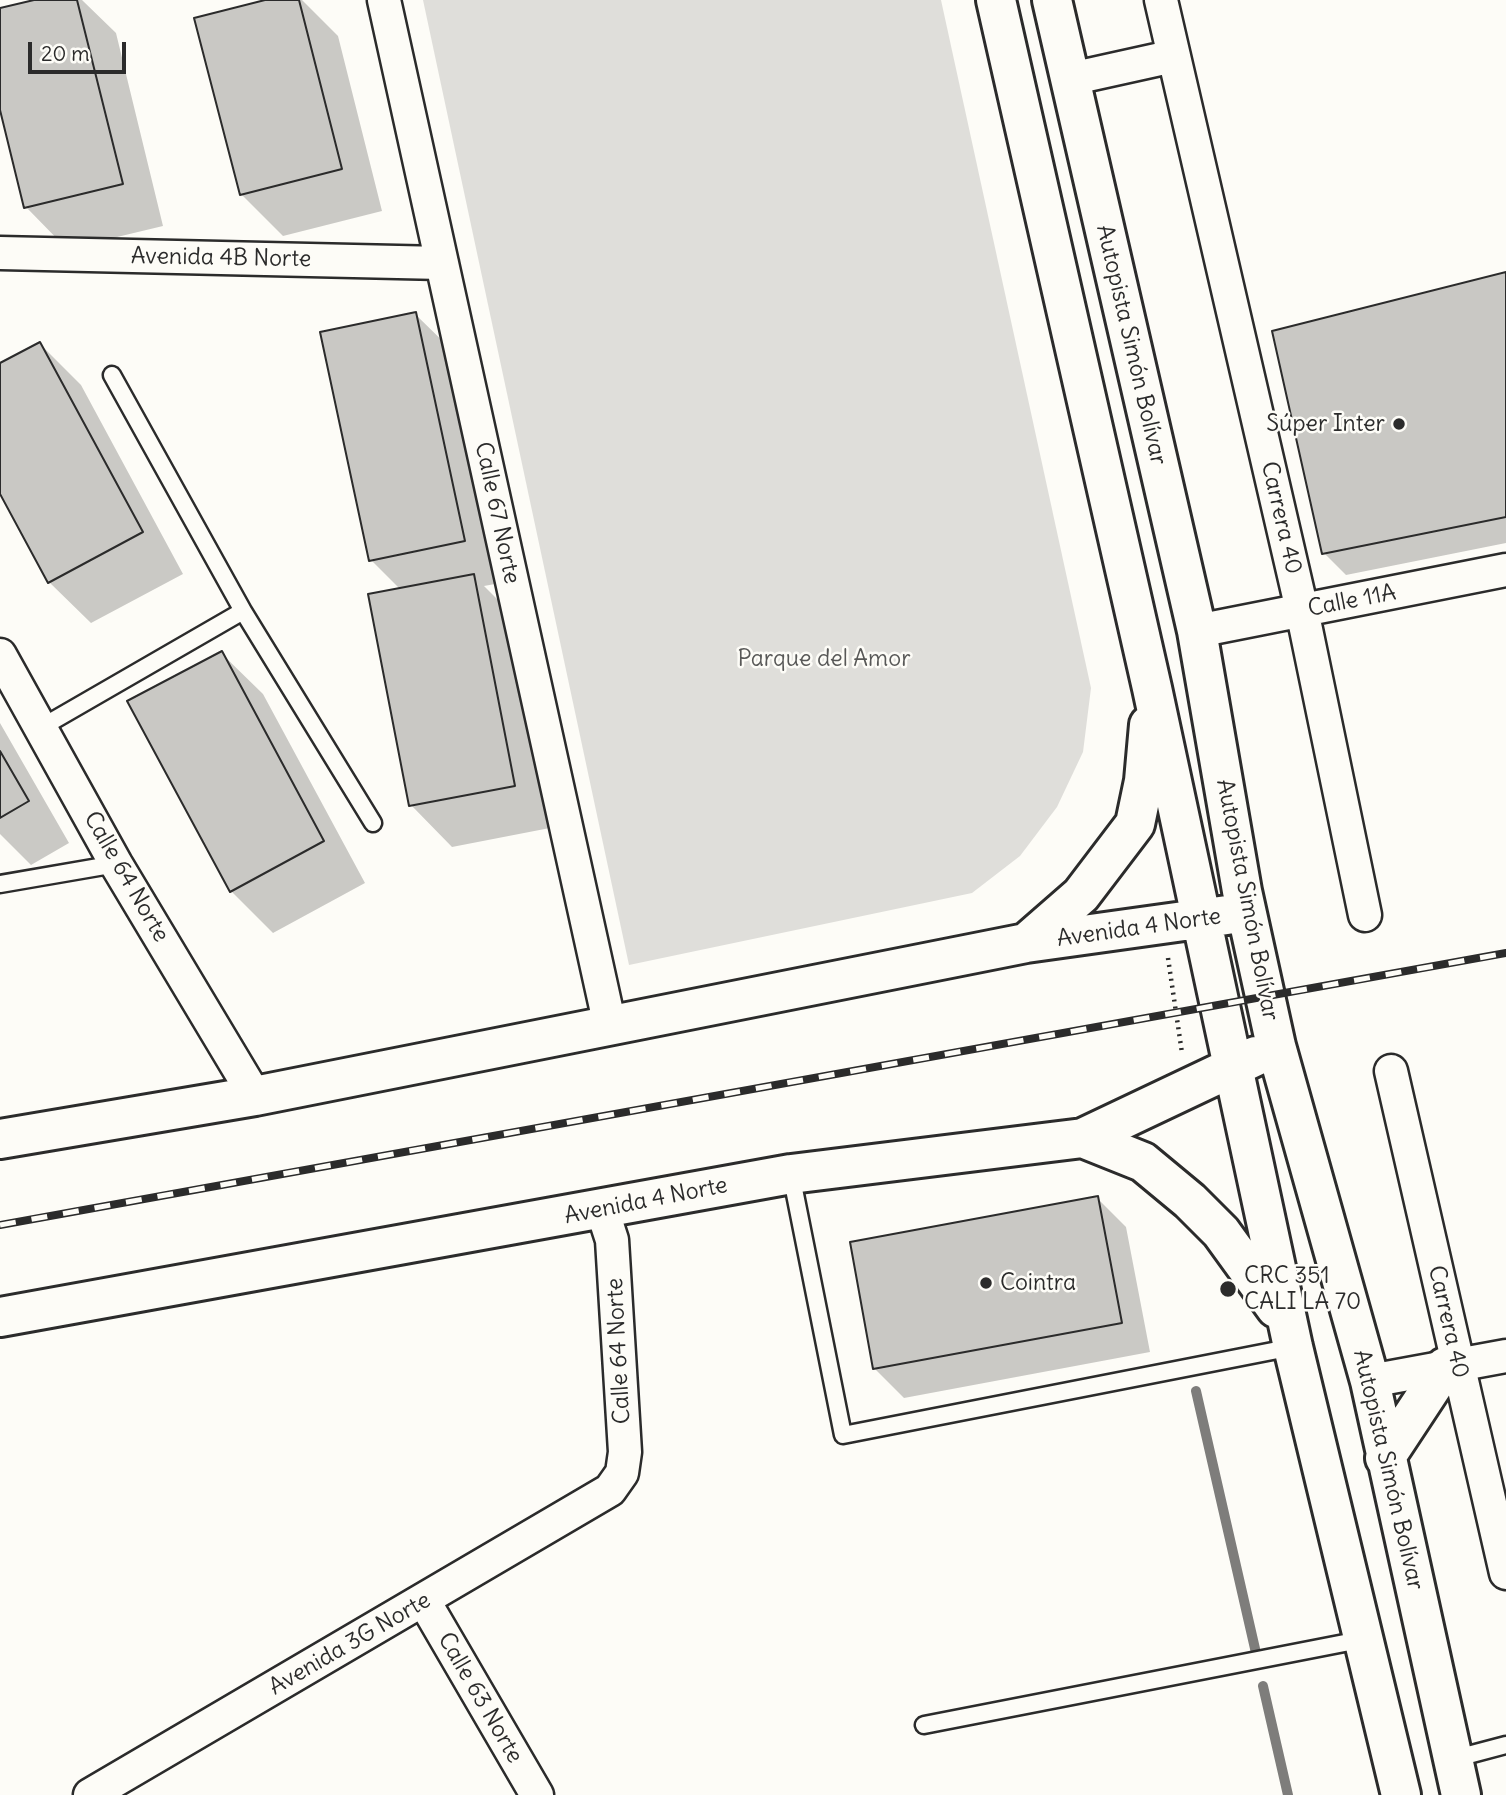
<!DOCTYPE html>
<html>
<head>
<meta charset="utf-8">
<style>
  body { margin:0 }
  #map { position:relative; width:1506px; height:1795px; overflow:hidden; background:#fdfcf7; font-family:Delius,sans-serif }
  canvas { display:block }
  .scale { position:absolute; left:28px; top:42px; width:98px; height:32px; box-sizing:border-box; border:4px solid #2b2b2b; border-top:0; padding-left:9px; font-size:21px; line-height:24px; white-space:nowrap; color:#2b2b2b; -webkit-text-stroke:5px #fdfcf7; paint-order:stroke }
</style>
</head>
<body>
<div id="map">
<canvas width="1506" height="1795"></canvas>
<div class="scale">20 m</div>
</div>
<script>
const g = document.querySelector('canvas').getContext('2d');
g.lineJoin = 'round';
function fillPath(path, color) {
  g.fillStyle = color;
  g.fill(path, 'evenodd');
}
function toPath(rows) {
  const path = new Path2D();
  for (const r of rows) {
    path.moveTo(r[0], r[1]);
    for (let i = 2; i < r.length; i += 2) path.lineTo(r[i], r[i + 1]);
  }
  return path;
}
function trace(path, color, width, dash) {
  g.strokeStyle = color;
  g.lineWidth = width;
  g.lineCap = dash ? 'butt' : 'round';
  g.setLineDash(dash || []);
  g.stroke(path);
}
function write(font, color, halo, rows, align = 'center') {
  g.font = font + ' Delius,sans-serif';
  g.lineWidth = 5;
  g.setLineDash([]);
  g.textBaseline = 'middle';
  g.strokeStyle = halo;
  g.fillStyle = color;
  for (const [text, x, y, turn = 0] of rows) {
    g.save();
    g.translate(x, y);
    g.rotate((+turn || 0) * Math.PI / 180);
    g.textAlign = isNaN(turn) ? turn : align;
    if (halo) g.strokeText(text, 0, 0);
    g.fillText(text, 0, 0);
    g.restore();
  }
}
const green = toPath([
  [423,0,941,0,1091,688,1083,752,1057,807,1020,856,972,893,629,965]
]);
const shadow = toPath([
  [41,0,82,0,116,33,163,226,67,249,26,207,0,103,0,10],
  [273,0,302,0,338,36,382,211,283,236,241,194],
  [1506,273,1506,543,1346,575,1324,553],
  [415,314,457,355,506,582,484,586,515,617,555,827,452,847,411,805,400,589,371,560],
  [40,344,81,385,183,574,91,623,49,582,0,490,0,365],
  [221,653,263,694,365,883,273,933,231,891],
  [0,723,69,843,31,865,0,834],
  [1097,1198,1126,1227,1150,1352,904,1398,875,1369]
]);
const stream = toPath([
  [1196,1391,1256,1653],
  [1263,1686,1288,1795]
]);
const building = toPath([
  [34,0,77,0,123,184,24,208,0,110,0,8,34,0],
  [265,0,299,0,342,169,240,195,194,18,265,0],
  [1506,272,1506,517,1322,554,1272,331,1506,272],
  [416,312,465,541,369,561,320,332,416,312],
  [40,342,143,532,48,583,0,494,0,363,40,342],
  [474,574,515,786,409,806,368,594,474,574],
  [222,651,324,841,230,892,127,701,222,651],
  [0,751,29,801,0,818,0,751],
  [1098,1196,1122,1323,873,1369,850,1242,1098,1196]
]);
const path = toPath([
  [1168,958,1182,1053]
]);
const lane = toPath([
  [112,375,243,611],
  [42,727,243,611,373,823],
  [0,884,116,864],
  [791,1174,843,1435,1293,1347],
  [924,1725,1365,1639],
  [1453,1759,1506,1745]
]);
const street = toPath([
  [384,0,610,1026],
  [1161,0,1302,610,1365,915],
  [1070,79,1174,56],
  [0,253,442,263],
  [1197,631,1506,570],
  [0,655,116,864,255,1096],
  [1391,1071,1506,1573],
  [1370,1381,1506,1356],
  [424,1601,537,1795],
  [90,1795,610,1490,622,1473,625,1452,612,1240,602,1209]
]);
const secondary = toPath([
  [996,0,1152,688,1293,1347,1401,1795],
  [1052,0,1197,631,1242,891,1276,1046,1370,1381,1461,1795],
  [1026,943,1081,895,1135,824,1144,781,1149,725],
  [1083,1138,1143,1162,1190,1201,1221,1232,1276,1308],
  [0,1139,255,1096,1026,943,1227,915],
  [0,1317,791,1174,1083,1138,1256,1056],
  [1385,1458,1445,1367]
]);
const rail = toPath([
  [0,1225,1506,953]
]);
const markers = [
  [1399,424,7,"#2b2b2b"],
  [986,1283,7,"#2b2b2b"],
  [1228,1289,9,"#2b2b2b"]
];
const streetNames = [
  ["Avenida 4B Norte",221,258,1],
  ["Autopista Simón Bolívar",1131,345,77],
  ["Calle 67 Norte",497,513,78],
  ["Carrera 40",1281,518,77],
  ["Calle 11A",1352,601,-11],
  ["Calle 64 Norte",126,877,60],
  ["Autopista Simón Bolívar",1247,900,79],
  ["Avenida 4 Norte",1139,928,-8],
  ["Avenida 4 Norte",646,1201,-11],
  ["Carrera 40",1448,1322,77],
  ["Calle 64 Norte",619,1351,-93],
  ["Autopista Simón Bolívar",1388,1470,77],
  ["Avenida 3G Norte",350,1644,-30],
  ["Calle 63 Norte",480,1698,60]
];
const poiNames = [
  ["Súper Inter",1385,424,"right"],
  ["CRC 351",1244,1276],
  ["CALI LA 70",1244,1302],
  ["Cointra",1000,1283]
];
const parkNames = [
  ["Parque del Amor",824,659]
];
fillPath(green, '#dfdeda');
fillPath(shadow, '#0003');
trace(stream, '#7e7d7b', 10);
fillPath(building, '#c9c8c4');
trace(building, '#2b2b2b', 2);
trace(lane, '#2b2b2b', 21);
trace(street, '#2b2b2b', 37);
trace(secondary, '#2b2b2b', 44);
trace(path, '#2b2b2b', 4.5, [2, 5]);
trace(lane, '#fdfcf7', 16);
trace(street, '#fdfcf7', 32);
trace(secondary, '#fdfcf7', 38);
trace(rail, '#2b2b2b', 8);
trace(rail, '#fdfcf7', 5, [16]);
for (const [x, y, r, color] of markers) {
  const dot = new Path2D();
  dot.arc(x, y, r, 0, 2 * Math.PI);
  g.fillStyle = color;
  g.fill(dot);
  trace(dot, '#fdfcf7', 2.5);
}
write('23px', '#2b2b2b', '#fdfcf7', streetNames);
write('23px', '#2b2b2b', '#fdfcf7', poiNames, 'left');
write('23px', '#585857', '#fdfcf7', parkNames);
</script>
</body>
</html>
